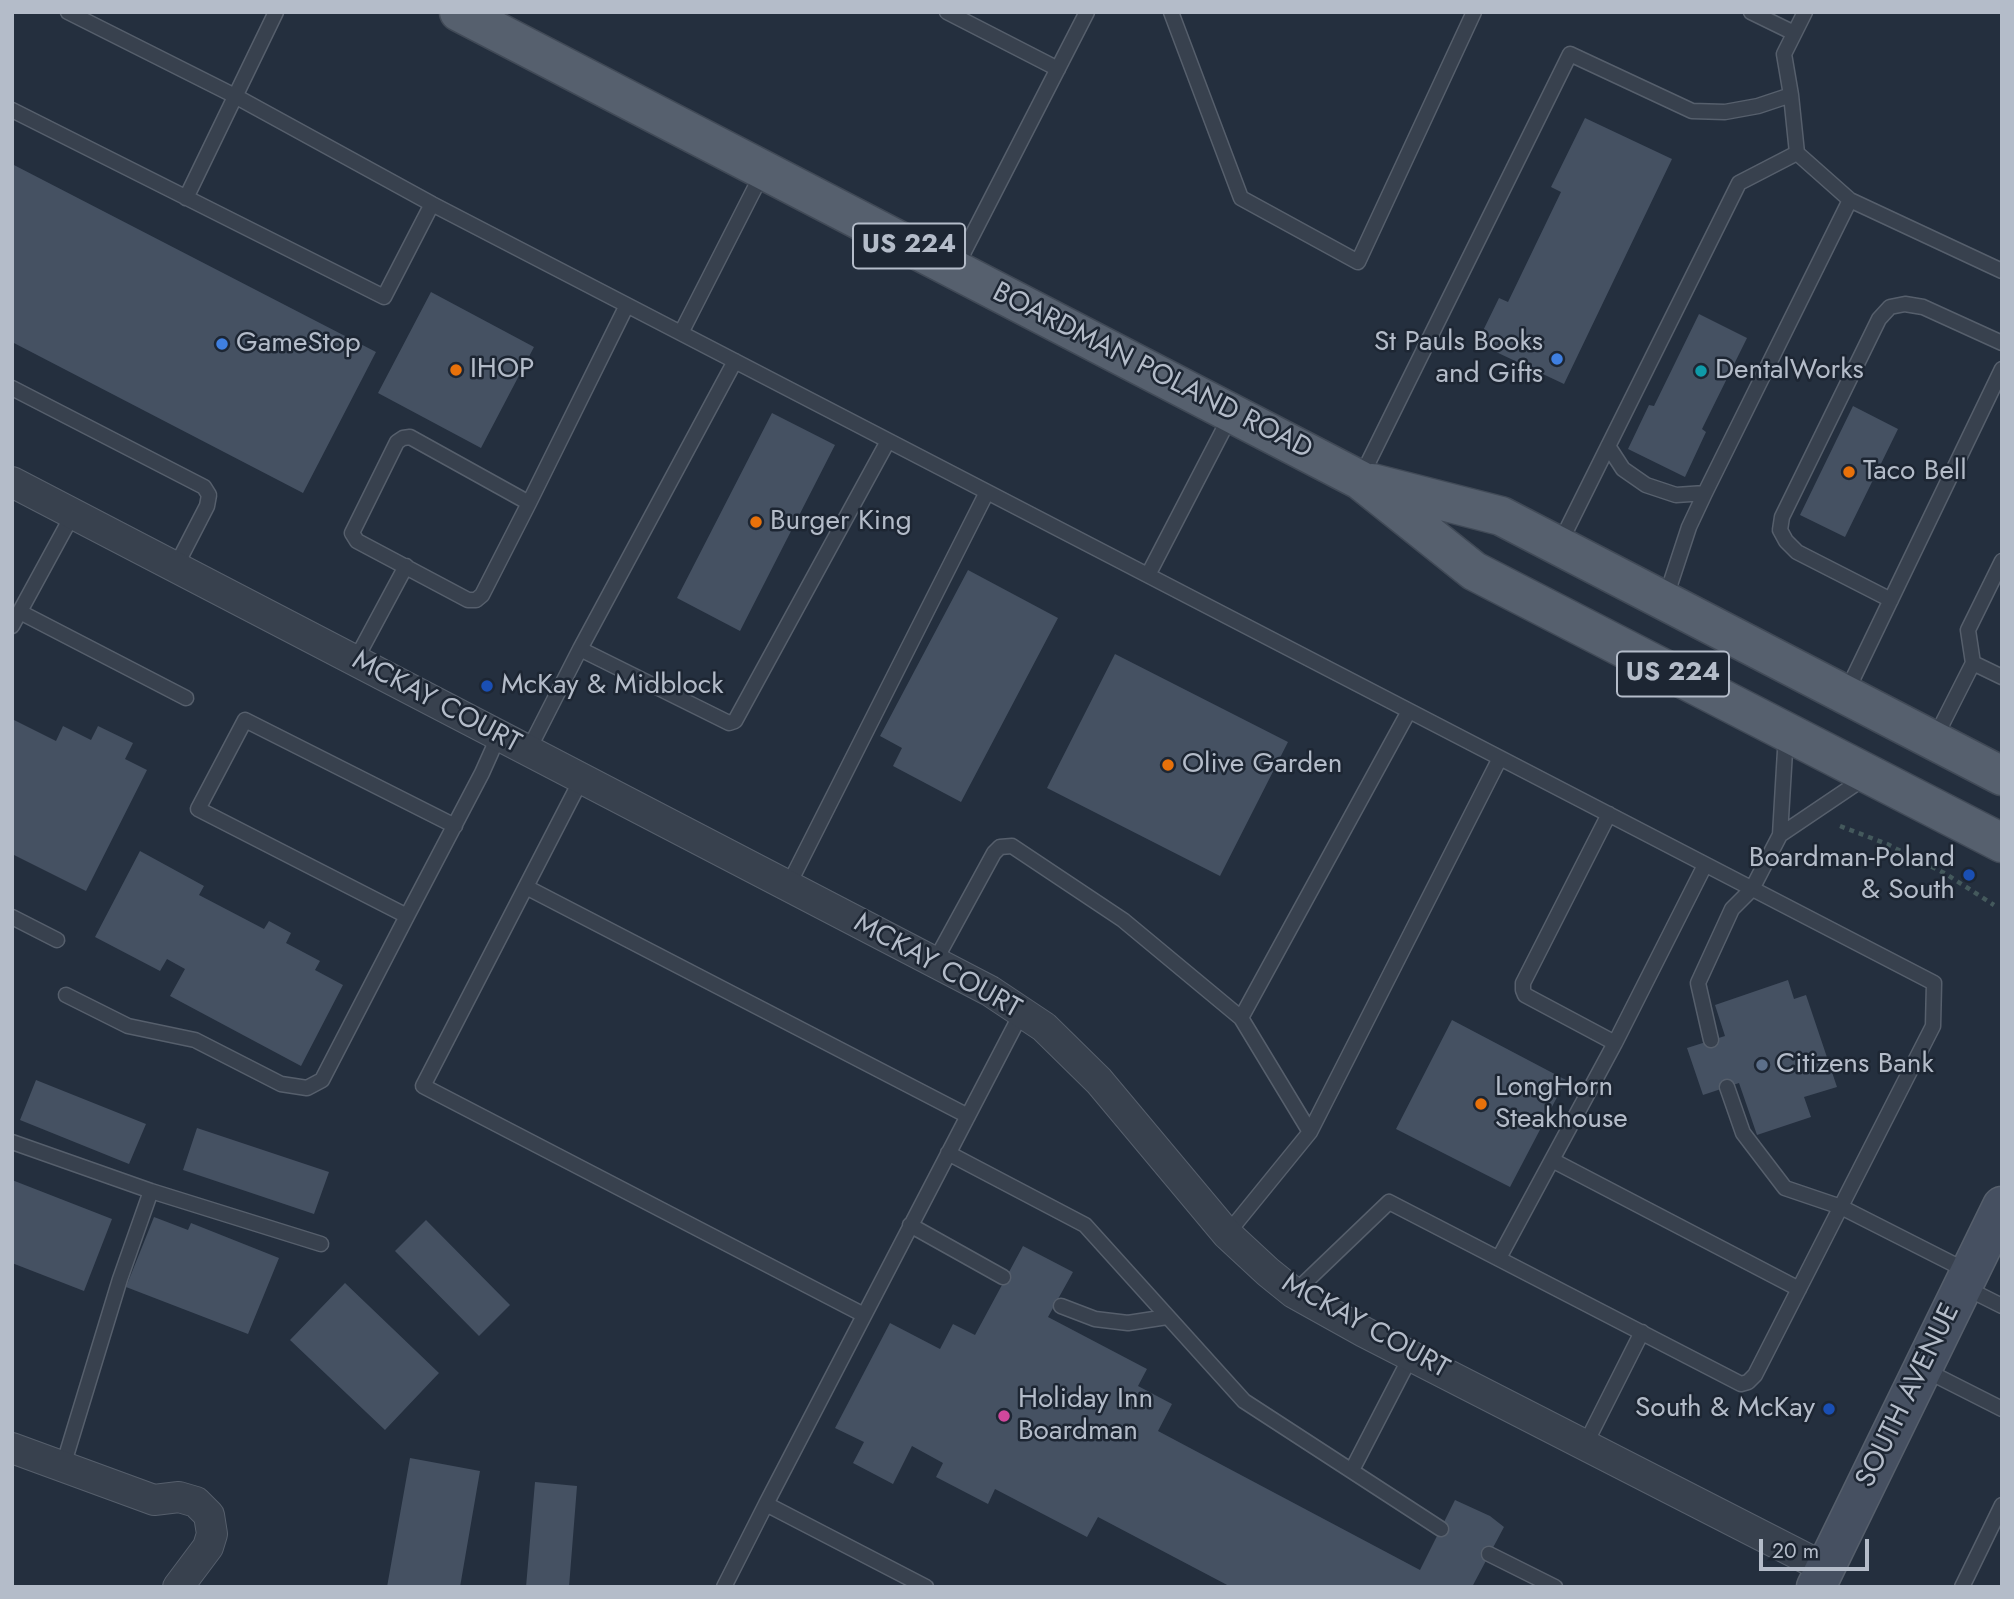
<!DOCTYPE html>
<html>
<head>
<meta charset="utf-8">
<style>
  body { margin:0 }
  #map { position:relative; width:2014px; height:1599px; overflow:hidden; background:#242f3e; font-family:Jost,sans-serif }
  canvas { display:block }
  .frame { position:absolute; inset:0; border:14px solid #b4bcc9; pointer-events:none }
  .scale { position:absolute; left:1759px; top:1539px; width:110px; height:32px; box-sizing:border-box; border:4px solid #b4bcc9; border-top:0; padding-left:9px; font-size:21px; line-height:24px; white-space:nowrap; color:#b4bcc9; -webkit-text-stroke:5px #1d2633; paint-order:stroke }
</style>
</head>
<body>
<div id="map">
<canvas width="2014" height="1599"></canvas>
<div class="frame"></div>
<div class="scale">20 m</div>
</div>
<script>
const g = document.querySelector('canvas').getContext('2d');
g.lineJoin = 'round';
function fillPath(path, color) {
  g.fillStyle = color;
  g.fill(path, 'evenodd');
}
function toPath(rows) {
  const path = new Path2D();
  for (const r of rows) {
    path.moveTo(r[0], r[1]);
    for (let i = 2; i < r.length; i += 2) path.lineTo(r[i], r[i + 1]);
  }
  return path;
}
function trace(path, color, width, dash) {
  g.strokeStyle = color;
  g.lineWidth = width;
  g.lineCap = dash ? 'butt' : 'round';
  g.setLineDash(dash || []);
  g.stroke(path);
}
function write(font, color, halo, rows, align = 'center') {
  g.font = font + ' Jost,sans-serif';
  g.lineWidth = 5;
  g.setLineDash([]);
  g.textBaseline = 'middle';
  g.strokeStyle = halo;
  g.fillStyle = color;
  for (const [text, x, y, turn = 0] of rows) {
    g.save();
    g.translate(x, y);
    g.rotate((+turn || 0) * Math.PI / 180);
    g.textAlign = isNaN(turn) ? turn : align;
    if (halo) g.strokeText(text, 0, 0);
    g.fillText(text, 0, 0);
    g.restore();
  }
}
const building = toPath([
  [1585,118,1672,159,1564,384,1477,343,1499,298,1508,302,1561,192,1551,187],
  [12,164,376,352,303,493,12,342],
  [431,292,534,347,481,448,378,393],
  [1699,314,1747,338,1702,429,1706,432,1685,477,1628,449,1649,405,1654,406],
  [1853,406,1898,429,1845,537,1800,515],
  [772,413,835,445,740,631,677,598],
  [968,570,1058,618,961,802,893,766,902,748,880,736],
  [1115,654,1288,742,1220,876,1047,788],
  [12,719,56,741,63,726,91,740,98,726,133,743,125,759,147,770,86,891,12,854],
  [140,851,204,886,199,895,264,929,269,921,291,933,286,943,320,961,315,970,343,985,301,1066,170,996,185,969,167,959,160,971,95,937],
  [1788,980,1794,999,1806,995,1837,1087,1804,1097,1811,1117,1757,1135,1739,1083,1703,1095,1687,1048,1725,1036,1715,1005],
  [1452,1020,1566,1080,1510,1187,1396,1129],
  [36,1080,146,1124,129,1164,20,1120],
  [197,1128,329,1172,314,1214,183,1170],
  [12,1180,112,1219,84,1291,12,1263],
  [154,1217,188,1230,191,1223,279,1258,248,1334,126,1287],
  [426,1220,510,1305,479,1336,395,1251],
  [1023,1246,1073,1272,1048,1317,1147,1369,1138,1386,1172,1404,1158,1431,1420,1570,1455,1500,1490,1516,1504,1527,1472,1587,1231,1587,1098,1517,1087,1537,995,1489,988,1504,936,1477,943,1463,912,1446,893,1484,853,1463,864,1442,835,1428,890,1323,940,1349,953,1324,975,1335],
  [345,1283,439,1373,385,1430,290,1340],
  [410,1458,480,1471,460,1587,387,1587],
  [535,1482,577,1486,569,1587,526,1587]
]);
const path = toPath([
  [1840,826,1887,844,1946,874,1994,905]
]);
const service = toPath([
  [68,12,235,96,432,204,1934,983,1933,1026,1755,1375,1748,1382,1741,1384,1389,1202,1294,1293],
  [947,12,1058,69],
  [1171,12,1241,198,1358,262,1474,12],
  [1751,12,1794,33],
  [1805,12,1784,54,1791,95,1797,153,1850,200,2002,271],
  [12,110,384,297,432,204],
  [186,198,276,12],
  [955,269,1087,12],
  [681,333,763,172],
  [12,388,204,487,209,495,207,506,175,568],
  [1608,446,1623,469,1646,485,1676,495,1705,493],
  [1360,479,1570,54,1692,111,1725,112,1758,106,1791,95],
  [529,503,410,437,403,438,397,442,352,533,357,541,468,600,476,600,482,595,529,503,627,305],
  [1560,543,1739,183,1797,153],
  [1148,575,1231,415],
  [1665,600,1689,527,1705,493,1850,200],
  [1891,600,1797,552,1786,541,1780,530,1782,517,1879,319,1890,307,1905,304,1923,307,2002,343],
  [20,612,186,698],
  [12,626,73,514],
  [580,649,729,723,735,721,888,441],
  [355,661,406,566],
  [1973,663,2002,677],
  [1846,693,2002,369],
  [1935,738,1973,663,1968,630,2002,561],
  [528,751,580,649,735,361],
  [582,778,423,1086,864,1315],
  [1609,814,1523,983,1523,990,1525,995,1615,1043],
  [455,826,245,720,198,809,407,916,482,773,499,735],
  [1780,835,1866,777],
  [788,886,987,492],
  [526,887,968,1116],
  [12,917,57,940],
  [935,961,994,853,1000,847,1012,846,1123,920,1241,1018,1310,1132],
  [66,995,128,1026,195,1040,281,1084,307,1088,322,1080,407,916],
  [1241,1018,1409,711],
  [1711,1040,1698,983,1732,909,1752,889,1780,835,1786,734],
  [1727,1087,1743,1133,1785,1188,1841,1207,1969,1272],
  [12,1142,151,1191,321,1244],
  [948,1153,1085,1225,1244,1401,1441,1529],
  [1552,1160,1799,1289],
  [910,1225,1003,1277],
  [1227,1234,1310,1132,1500,758],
  [1499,1258,1615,1043,1705,865],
  [1964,1287,2002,1306],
  [1061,1306,1095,1319,1128,1323,1167,1317],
  [1925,1370,2002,1409],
  [1585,1445,1642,1332],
  [63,1466,120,1279,151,1191],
  [1352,1470,1411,1356],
  [1489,1554,1555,1587],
  [724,1587,766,1504],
  [926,1587,766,1504,1022,1012],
  [1962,1587,2002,1505]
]);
const minor = toPath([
  [12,482,990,991,1044,1027,1099,1081,1227,1234,1268,1272,1294,1293,1364,1332,1825,1568],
  [12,1448,154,1500,179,1497,196,1502,209,1515,212,1534,208,1547,178,1587]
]);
const secondary = toPath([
  [1816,1587,2002,1206]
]);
const primary = toPath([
  [459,12,1360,480,1474,571,2002,843],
  [1372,483,1501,516,2002,776]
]);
const markers = [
  [222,344,7,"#3f7fe0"],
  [1557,359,7,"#3f7fe0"],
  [456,370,7,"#e8710a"],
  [1701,371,7,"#0f9aa8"],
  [1849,472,7,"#e8710a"],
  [756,522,7,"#e8710a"],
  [487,686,7,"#1a4fb4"],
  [1168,765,7,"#e8710a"],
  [1969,875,7,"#1a4fb4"],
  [1762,1065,7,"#5c6f8a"],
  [1481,1104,7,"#e8710a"],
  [1829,1409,7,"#1a4fb4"],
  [1004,1416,7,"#d1479c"]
];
const shields = [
  [909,246,112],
  [1673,674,112]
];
const shieldNames = [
  ["US 224",909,246],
  ["US 224",1673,674]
];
const poiNames = [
  ["St Pauls Books",1543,343,"right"],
  ["and Gifts",1543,375,"right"],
  ["GameStop",236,344],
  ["IHOP",470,370],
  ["DentalWorks",1715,371],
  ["Taco Bell",1863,472],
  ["Burger King",770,522],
  ["McKay & Midblock",501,686],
  ["Olive Garden",1182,765],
  ["Boardman-Poland",1955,859,"right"],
  ["& South",1955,891,"right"],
  ["Citizens Bank",1776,1065],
  ["LongHorn",1495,1088],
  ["Steakhouse",1495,1120],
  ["Holiday Inn",1018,1400],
  ["Boardman",1018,1432],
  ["South & McKay",1815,1409,"right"]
];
const streetNames = [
  ["BOARDMAN POLAND ROAD",1152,372,27],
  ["MCKAY COURT",436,703,28],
  ["MCKAY COURT",937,967,29],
  ["MCKAY COURT",1365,1327,29],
  ["SOUTH AVENUE",1909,1396,-64]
];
fillPath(building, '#455162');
trace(service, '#565f6c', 17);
trace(minor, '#565f6c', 32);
trace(secondary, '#565f6c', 41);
trace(primary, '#414a57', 41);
trace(path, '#44595c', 4.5, [5, 5]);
trace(service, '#38414e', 14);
trace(minor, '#38414e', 30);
trace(secondary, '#465061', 38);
trace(primary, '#56606e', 38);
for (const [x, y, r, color] of markers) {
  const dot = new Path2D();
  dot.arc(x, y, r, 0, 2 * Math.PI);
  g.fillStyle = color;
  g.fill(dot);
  trace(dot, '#1d2633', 2.5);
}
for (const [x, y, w] of shields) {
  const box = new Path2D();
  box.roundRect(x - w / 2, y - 22.5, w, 45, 5);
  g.fillStyle = '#1d2633';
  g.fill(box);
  trace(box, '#b4bcc9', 2);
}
write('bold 26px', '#b4bcc9', null, shieldNames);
write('28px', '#b4bcc9', '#1d2633', poiNames, 'left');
write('28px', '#b4bcc9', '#1d2633', streetNames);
</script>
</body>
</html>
